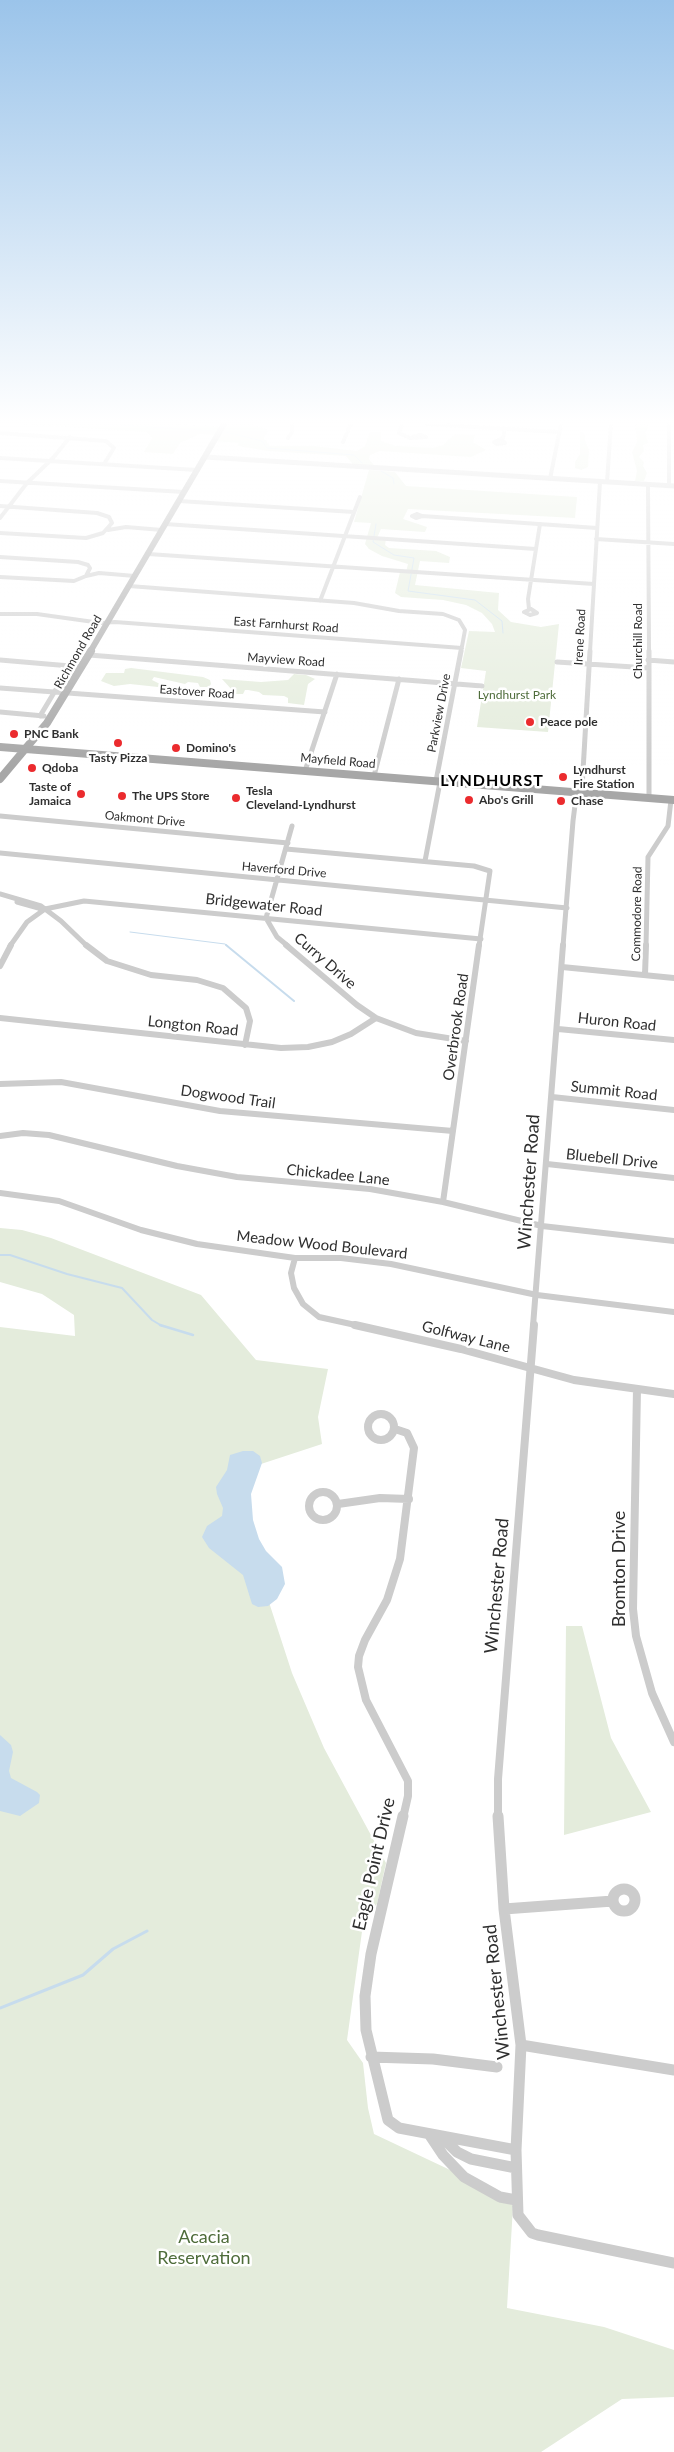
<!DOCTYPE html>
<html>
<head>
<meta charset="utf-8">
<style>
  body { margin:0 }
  canvas { display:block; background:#fff }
</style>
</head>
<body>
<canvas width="674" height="2452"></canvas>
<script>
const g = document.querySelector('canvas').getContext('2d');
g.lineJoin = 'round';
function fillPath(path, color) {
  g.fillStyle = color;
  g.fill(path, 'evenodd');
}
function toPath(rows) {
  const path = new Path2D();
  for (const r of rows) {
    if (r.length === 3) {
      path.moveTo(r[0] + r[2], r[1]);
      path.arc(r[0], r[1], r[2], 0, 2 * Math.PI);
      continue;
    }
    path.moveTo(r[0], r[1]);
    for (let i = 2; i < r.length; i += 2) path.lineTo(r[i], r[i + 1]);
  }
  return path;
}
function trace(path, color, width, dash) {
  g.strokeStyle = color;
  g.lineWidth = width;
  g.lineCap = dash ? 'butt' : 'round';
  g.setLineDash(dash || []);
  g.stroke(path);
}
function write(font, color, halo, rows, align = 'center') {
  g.font = font + ' Lato,sans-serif';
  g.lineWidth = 5;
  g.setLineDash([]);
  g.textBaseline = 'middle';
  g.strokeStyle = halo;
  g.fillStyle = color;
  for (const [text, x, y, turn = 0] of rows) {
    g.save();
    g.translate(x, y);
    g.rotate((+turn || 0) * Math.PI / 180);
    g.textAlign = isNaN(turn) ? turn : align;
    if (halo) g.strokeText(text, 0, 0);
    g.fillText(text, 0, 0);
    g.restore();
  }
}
const green = toPath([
  [20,424,177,424,222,427,224,424,252,424,268,430,264,438,270,446,313,446,357,451,365,446,370,432,381,432,381,441,396,446,433,448,443,445,455,434,475,435,473,442,486,450,471,457,380,451,370,455,369,459,376,468,355,467,346,456,268,451,238,446,239,443,214,441,217,435,199,434,180,443,173,454,144,452,152,438,147,432],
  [635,424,646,424,649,427,645,432,648,443,643,445,644,451,639,457,644,462,643,466,647,473,644,481,635,481,637,471,632,452,637,442],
  [580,432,583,432,585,436,585,441,589,450,588,467,581,470,575,468,575,462,580,454],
  [369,470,395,472,406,486,577,497,575,518,408,509,403,519,427,527,425,532,381,529,377,538,386,539,385,545,389,548,436,551,450,557,449,563,420,561,415,585,499,593,498,610,511,622,541,627,559,624,548,732,477,727,486,671,461,668,469,631,495,632,492,624,482,613,466,605,443,600,401,597,395,593,400,572,406,572,408,564,382,556,369,549,365,544,371,523,354,522],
  [131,668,203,677,210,680,211,684,209,687,200,687,198,683,188,682,185,684,154,677,152,680,160,684,158,687,130,684,114,686,101,681,106,673,124,673,125,669],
  [294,674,306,675,315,679,308,684,304,705,288,703,288,698,284,696,263,695,259,692,248,690,245,690,243,694,231,694,233,691,222,679,261,682,288,680],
  [0,1228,22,1230,51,1238,201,1295,256,1360,328,1369,318,1417,322,1444,261,1464,238,1507,292,1673,324,1748,386,1863,377,1904,364,1917,347,2040,363,2063,368,2108,374,2134,501,2194,513,2206,507,2308,604,2327,674,2350,674,2397,622,2399,541,2452,0,2452,0,1327,75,1336,74,1315,42,1294,0,1282],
  [566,1626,582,1626,611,1738,651,1812,564,1835]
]);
const water = toPath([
  [243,1451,253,1451,260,1456,262,1463,251,1494,253,1520,259,1539,266,1551,282,1567,285,1584,277,1599,268,1606,258,1607,252,1604,243,1575,209,1548,202,1537,207,1526,222,1516,223,1508,217,1494,216,1487,227,1470,230,1455],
  [0,1735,11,1745,13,1752,9,1771,11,1778,37,1792,40,1795,39,1803,20,1816,0,1811]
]);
const streamFar3 = toPath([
  [105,424,212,431],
  [226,432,262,441,267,448,354,455,362,463],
  [381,471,393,478,394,484],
  [376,524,373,542,394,555,414,558,408,591,475,600,502,621,503,633],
  [130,932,225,944,228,946]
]);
const streamFar2 = toPath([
  [226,945,294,1001],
  [0,1255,10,1255,67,1274,122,1288,152,1320,162,1326]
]);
const streamFar1 = toPath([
  [160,1325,193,1335]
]);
const stream = toPath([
  [0,2008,83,1975,113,1949,147,1931]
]);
const minorFar4 = toPath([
  [402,424,399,433,410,438],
  [427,424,558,432],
  [669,424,669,486],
  [0,433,106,441,114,448,104,464],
  [420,435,426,437,410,438,420,435],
  [288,438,292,432,292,424],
  [501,439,505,443,497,444,494,442,503,438,505,429],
  [343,442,351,424],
  [0,458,197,470],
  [550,479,561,424],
  [0,481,184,492],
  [607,482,611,424],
  [648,485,649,652],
  [179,501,354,512],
  [0,506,97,513,109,517,112,523,103,533,86,538,0,533],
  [417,514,422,516,416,518,412,516,417,514],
  [422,516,597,528],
  [0,518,27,483,53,458,70,437],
  [165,524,536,549],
  [108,530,126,527,162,530],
  [596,539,674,544],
  [148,554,594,584],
  [0,557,78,562,88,565,90,568,86,576,74,581,0,577],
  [86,576,99,573,135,576],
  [129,586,354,603,399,611,443,614,459,620,465,630,461,652],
  [320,601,360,497],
  [529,609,528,599,540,524],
  [531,609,537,613,530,615,524,612,531,609],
  [0,614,37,614,101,623,115,622,462,648],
  [590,652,600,482]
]);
const minorFar3 = toPath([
  [649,651,649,798],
  [89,655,482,686],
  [0,660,82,667],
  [648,660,674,662],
  [557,662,649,668],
  [0,688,325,712],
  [0,712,44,716],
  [40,716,70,666],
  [305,771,337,674],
  [374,776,399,679],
  [436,781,461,651],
  [0,816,288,843],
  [286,849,474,866,490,871,479,946],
  [0,853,567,908],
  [425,861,440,782],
  [0,894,41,906,61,921,87,946],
  [17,902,42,909],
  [10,946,27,922,45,909,84,901,481,939],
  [288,946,277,937,266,918,292,826],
  [563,946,573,821,576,797,582,788,590,651],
  [646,946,648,857,668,826,671,800]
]);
const minorFar2 = toPath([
  [86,945,107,961,151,975,197,980,223,988,246,1008,250,1021,245,1045],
  [286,945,357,1005,376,1018,416,1033,466,1041],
  [0,966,11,945],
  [562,967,674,978],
  [645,975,646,945],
  [0,1018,281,1048,308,1047,332,1042,351,1034,376,1018],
  [558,1029,674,1040],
  [0,1084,61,1082,220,1111,453,1131],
  [552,1097,674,1110],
  [0,1136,23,1133,49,1135,177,1166,237,1177,370,1189,443,1202,542,1226,674,1241],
  [547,1164,674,1178],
  [0,1193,59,1201,141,1230,197,1244,295,1258,341,1258,391,1264,537,1295,674,1312],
  [443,1202,479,945],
  [295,1258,291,1273,294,1288,303,1304,319,1317,360,1326],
  [533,1326,563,945]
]);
const minorFar1 = toPath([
  [355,1325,461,1349,574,1380,674,1394],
  [637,1389,633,1609,636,1636,652,1693,674,1742],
  [381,1427,13],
  [395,1429,407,1433,414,1448,400,1559,387,1600,365,1640,359,1656,358,1667,366,1700,408,1781,408,1796,403,1818],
  [323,1506,14],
  [338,1504,380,1498,409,1499],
  [498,1818,498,1779,534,1325]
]);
const minor = toPath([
  [403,1816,371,1954,365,1996,366,2030,388,2120,399,2128,516,2150],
  [498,1816,504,1909,521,2045,516,2150,518,2215,532,2233,538,2235,674,2263],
  [624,1900,11],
  [504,1909,613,1901],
  [521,2045,674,2070],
  [371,2057,433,2059,497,2067],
  [429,2134,443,2155,464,2177,500,2197,516,2200],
  [441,2136,457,2152,471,2159,516,2168]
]);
const tertiary = toPath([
  [205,457,674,486]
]);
const primaryFar1 = toPath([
  [90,652,224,424]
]);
const primary = toPath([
  [0,747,674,800],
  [0,779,47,723,91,651]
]);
const markers = [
  [530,722,5,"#eb2b2e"],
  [14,734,5,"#eb2b2e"],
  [118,743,5,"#eb2b2e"],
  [176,748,5,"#eb2b2e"],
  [32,768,5,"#eb2b2e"],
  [563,777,5,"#eb2b2e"],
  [81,794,5,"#eb2b2e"],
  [122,796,5,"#eb2b2e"],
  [236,798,5,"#eb2b2e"],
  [469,800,5,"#eb2b2e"],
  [561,801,5,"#eb2b2e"]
];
const farStreetnames = [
  ["East Farnhurst Road",286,625,4],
  ["Irene Road",580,637,-87],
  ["Churchill Road",638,641,-90],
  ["Richmond Road",78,652,-60],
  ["Mayview Road",286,660,4],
  ["Eastover Road",197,692,4],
  ["Parkview Drive",439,713,-79],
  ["Mayfield Road",338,761,5],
  ["Oakmont Drive",145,819,5],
  ["Haverford Drive",284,870,5],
  ["Commodore Road",637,914,-89]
];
const farParknames = [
  ["Lyndhurst Park",517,695]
];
const farPoinames = [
  ["Peace pole",540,722],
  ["PNC Bank",24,734],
  ["Domino's",186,748],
  ["Tasty Pizza",118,758,"center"],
  ["Qdoba",42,768],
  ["Lyndhurst",573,770],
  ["Fire Station",573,784],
  ["Taste of",71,787,"right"],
  ["Jamaica",71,801,"right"],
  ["Tesla",246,791],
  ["Cleveland-Lyndhurst",246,805],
  ["The UPS Store",132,796],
  ["Abo's Grill",479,800],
  ["Chase",571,801]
];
const streetNames = [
  ["Bridgewater Road",264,905,6],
  ["Curry Drive",325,961,41],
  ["Huron Road",617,1022,6],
  ["Longton Road",193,1026,6],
  ["Overbrook Road",456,1027,-82],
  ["Summit Road",614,1091,6],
  ["Dogwood Trail",228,1097,8],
  ["Bluebell Drive",612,1159,6],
  ["Chickadee Lane",338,1175,6],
  ["Meadow Wood Boulevard",322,1245,6],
  ["Golfway Lane",466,1337,14]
];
const farDistrictnames = [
  ["LYNDHURST",492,781]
];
const nearStreetnames = [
  ["Winchester Road",529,1182,-86],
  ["Bromton Drive",619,1569,-90],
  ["Winchester Road",497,1586,-85],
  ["Eagle Point Drive",374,1864,-77],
  ["Winchester Road",497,1992,-96]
];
const nearParknames = [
  ["Acacia",204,2237],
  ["Reservation",204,2258]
];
fillPath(green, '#e4ecdc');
fillPath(water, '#c7dced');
trace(streamFar3, '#c7dced', 1);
trace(streamFar2, '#c7dced', 2);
trace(streamFar1, '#c7dced', 2.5);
trace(stream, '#c7dced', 3);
trace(minorFar4, '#ccc', 4);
trace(minorFar3, '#ccc', 5);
trace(minorFar2, '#ccc', 6);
trace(minorFar1, '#ccc', 8);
trace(minor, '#ccc', 11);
trace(tertiary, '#ccc', 5);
trace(primaryFar1, '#a7a7a7', 6);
trace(primary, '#a7a7a7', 8);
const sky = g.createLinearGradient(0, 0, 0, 767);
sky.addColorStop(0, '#9bc4ea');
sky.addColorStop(0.55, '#fff');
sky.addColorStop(1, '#ffffff00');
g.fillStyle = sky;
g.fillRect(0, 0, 674, 767);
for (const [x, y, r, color] of markers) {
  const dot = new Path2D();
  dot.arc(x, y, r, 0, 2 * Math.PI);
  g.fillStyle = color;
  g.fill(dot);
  trace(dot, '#fff', 2);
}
write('12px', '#2f2f2f', '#fff', farStreetnames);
write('12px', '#4e6c3a', '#fff', farParknames);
write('bold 12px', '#2f2f2f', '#fff', farPoinames, 'left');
write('15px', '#2f2f2f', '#fff', streetNames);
g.letterSpacing = '1px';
write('bold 16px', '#000', '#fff', farDistrictnames);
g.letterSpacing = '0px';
write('18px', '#2f2f2f', '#fff', nearStreetnames);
write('18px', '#4e6c3a', '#fff', nearParknames);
</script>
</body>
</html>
